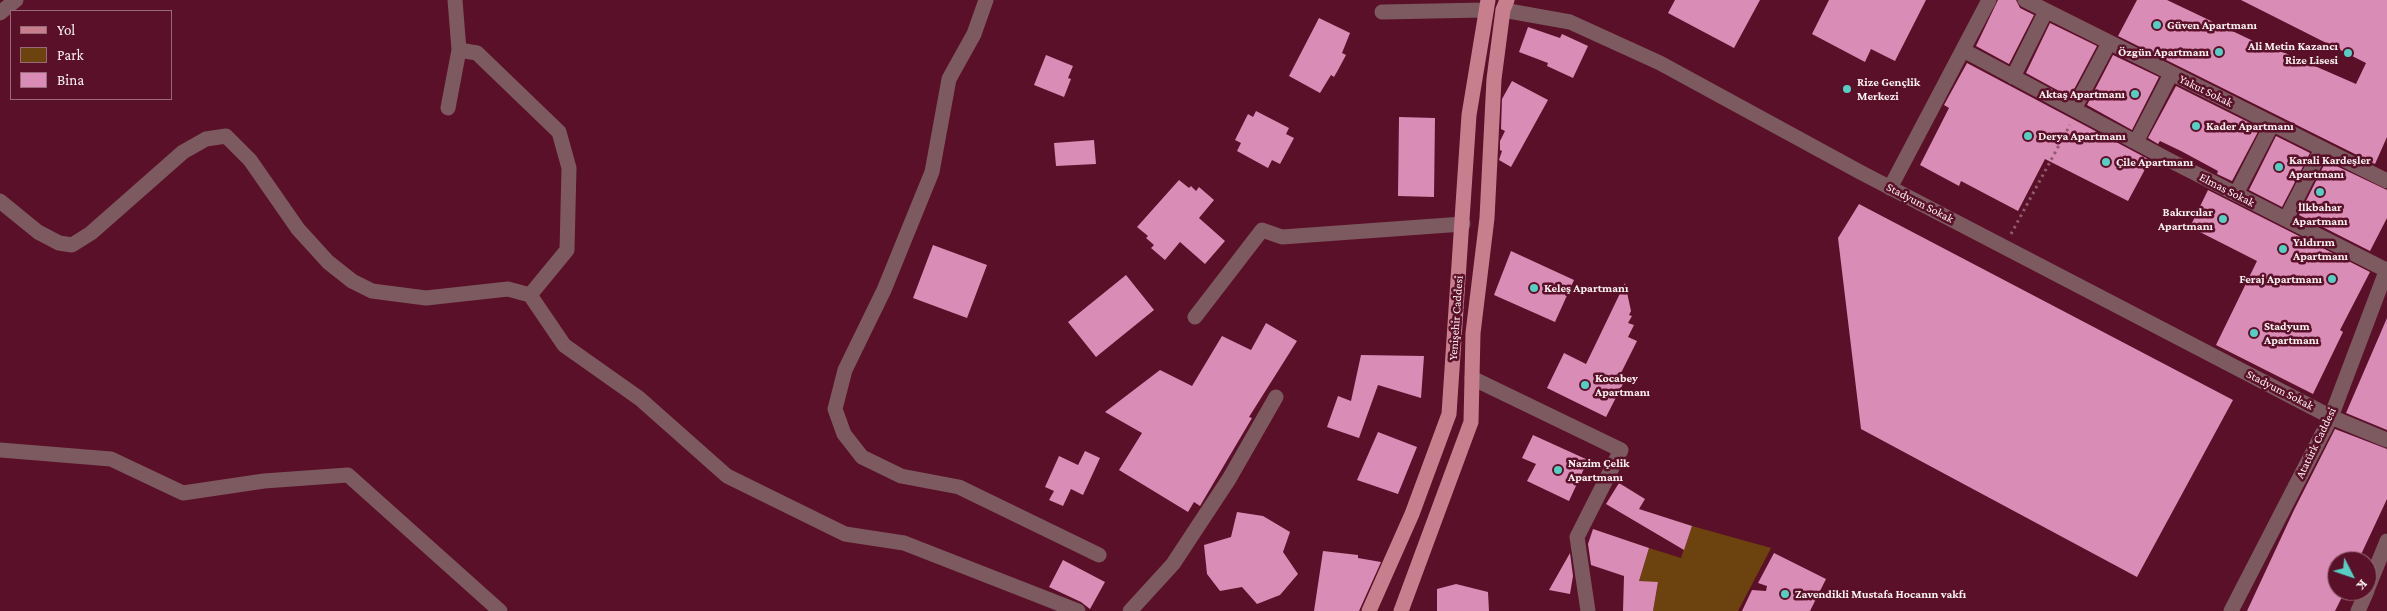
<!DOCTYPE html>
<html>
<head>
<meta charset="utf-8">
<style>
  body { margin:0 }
  #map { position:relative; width:2387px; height:611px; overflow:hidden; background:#5a1028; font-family:"Crimson Pro",serif }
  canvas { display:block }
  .legend { position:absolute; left:10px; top:10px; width:162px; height:90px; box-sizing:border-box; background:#5a1028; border:1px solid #9a6a79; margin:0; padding:6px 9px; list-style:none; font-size:15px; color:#faf1f2 }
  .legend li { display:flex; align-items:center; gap:10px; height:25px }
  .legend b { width:25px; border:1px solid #9a6a79 }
  .north { position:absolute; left:2327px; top:551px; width:50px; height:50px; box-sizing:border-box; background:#5a1028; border:1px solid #9a6a79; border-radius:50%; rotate:131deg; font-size:14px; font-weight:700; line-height:20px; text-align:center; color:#faf1f2 }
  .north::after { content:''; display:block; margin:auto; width:18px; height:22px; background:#56cec3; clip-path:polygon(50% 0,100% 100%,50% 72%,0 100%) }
</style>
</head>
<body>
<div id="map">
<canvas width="2387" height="611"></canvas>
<ul class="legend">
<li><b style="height:6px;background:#c77f8d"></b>Yol</li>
<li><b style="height:14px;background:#6c430e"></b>Park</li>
<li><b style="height:14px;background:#d98cb5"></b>Bina</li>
</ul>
<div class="north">K</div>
</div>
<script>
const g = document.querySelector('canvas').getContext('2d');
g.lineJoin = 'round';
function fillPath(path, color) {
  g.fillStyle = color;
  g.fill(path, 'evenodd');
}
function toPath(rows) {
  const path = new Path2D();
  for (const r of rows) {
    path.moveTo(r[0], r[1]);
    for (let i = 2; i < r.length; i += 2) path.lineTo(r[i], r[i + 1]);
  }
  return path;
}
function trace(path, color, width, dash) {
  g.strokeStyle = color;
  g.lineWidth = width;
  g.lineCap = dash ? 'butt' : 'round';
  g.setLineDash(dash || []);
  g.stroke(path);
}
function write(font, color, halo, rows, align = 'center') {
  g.font = font + ' "Crimson Pro",serif';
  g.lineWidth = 5;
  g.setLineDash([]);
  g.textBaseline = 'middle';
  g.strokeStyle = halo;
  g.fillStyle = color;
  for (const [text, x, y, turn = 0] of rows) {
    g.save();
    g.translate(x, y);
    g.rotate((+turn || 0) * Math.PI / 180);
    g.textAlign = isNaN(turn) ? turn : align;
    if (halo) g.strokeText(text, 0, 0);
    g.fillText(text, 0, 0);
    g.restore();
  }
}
const green = toPath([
  [1692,526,1771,548,1738,611,1653,611,1658,583,1639,581,1649,548,1681,558]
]);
const building = toPath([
  [1675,0,1760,0,1734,48,1668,13],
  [1829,0,1926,0,1895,61,1871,49,1865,62,1812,34],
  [1998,0,2016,0,2020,8,2034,15,2009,64,1976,46],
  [2137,0,2167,0,2268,48,2269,46,2356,84,2366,63,2241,0,2387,0,2387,137,2375,164,2118,36],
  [1319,18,1350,33,1342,53,1346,55,1338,70,1334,77,1331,75,1320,93,1289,76],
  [2050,23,2097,46,2070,97,2026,73],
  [1528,27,1560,38,1562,34,1588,46,1573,78,1547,66,1548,63,1519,52],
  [1046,55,1073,66,1068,78,1071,79,1064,97,1034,85],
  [2113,55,2159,77,2132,130,2087,105],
  [1967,63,2150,160,2128,201,2045,159,2018,211,1961,181,1959,186,1920,165,1949,108,1944,105],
  [1512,81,1548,100,1511,167,1499,160,1502,151,1500,150,1500,141,1505,131,1501,129,1502,99],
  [2176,86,2260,128,2232,181,2217,174,2218,171,2181,151,2160,141,2158,144,2148,138],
  [1256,111,1289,128,1286,134,1294,138,1280,164,1272,160,1268,168,1237,151,1241,143,1235,140,1248,114,1253,117],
  [1399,117,1435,118,1434,197,1398,196],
  [2276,136,2310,153,2282,207,2249,190],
  [1094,140,1096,164,1056,166,1054,143],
  [2326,161,2387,190,2387,218,2370,251,2299,215],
  [1179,180,1189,188,1191,186,1196,191,1199,187,1214,200,1199,218,1225,241,1205,264,1180,242,1165,260,1151,248,1154,245,1146,238,1148,236,1137,227],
  [2208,190,2370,272,2340,330,2343,332,2313,394,2216,345,2257,261,2190,227],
  [1859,204,2233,400,2137,577,1861,429,1838,238],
  [933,245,987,265,967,318,913,298],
  [1511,251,1574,280,1555,322,1494,295],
  [1126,275,1154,310,1096,357,1068,322],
  [1625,283,1631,311,1629,315,1632,316,1628,323,1634,325,1628,337,1637,341,1618,379,1624,382,1606,417,1547,388,1564,353,1586,364],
  [2387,318,2387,430,2346,413],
  [1266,323,1297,341,1249,417,1252,418,1200,506,1194,502,1188,512,1119,470,1142,433,1105,412,1160,370,1192,386,1222,336,1251,350],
  [1361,355,1424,356,1421,398,1378,385,1359,438,1327,427,1338,396,1351,401],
  [2335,429,2387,449,2387,499,2358,561,2337,561,2337,591,2345,591,2335,611,2247,611,2294,510],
  [1378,432,1417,447,1398,494,1357,480],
  [1533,435,1588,460,1569,501,1527,481,1536,464,1522,458],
  [1085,451,1100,458,1083,495,1071,489,1063,506,1049,500,1054,491,1045,487,1059,456,1078,465],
  [1619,483,1645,499,1639,509,1692,526,1684,550,1606,504],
  [1237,512,1263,516,1290,532,1283,552,1298,574,1280,595,1257,604,1242,587,1220,591,1207,574,1204,545,1231,537],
  [1593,529,1649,548,1639,581,1658,582,1653,611,1623,611,1624,576,1591,565,1588,544],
  [1323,551,1358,555,1358,558,1381,562,1359,611,1314,611],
  [1570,553,1573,576,1570,594,1549,590],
  [1774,553,1826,579,1810,611,1742,611,1752,590,1766,591,1767,586,1758,583],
  [1063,560,1105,582,1090,609,1081,602,1049,587],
  [1456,584,1488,592,1489,611,1437,611,1437,589]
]);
const path = toPath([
  [2011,234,2070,125]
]);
const minor = toPath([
  [986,0,974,34,949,79,932,172,884,290,845,370,835,409,844,434,862,457,901,476,959,487,1099,555],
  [2025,0,2387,181],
  [1503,10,1570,22,1660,63,1860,172,2331,417,2387,440],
  [1382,12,1485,10],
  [0,13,16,0],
  [459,50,477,53,559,132,569,168,567,250,530,295],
  [1963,50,2169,160,2386,270],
  [2013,77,2046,11],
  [448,108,459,50,455,0],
  [2074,109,2109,43],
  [2136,142,2171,74],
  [1890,188,1989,0],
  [2236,194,2272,124],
  [0,201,38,232,59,243,72,245,91,233,183,152,206,139,226,136,250,160,298,229,328,262,352,281,372,291,426,298,508,289,530,295,564,345,639,398,727,476,845,534,904,543,1078,611],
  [2286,219,2322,149],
  [1195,317,1262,230,1282,237,1463,224],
  [1472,378,1621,450,1577,537,1588,611],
  [0,450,111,459,183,493,264,481,348,475,500,611],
  [2367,590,2387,541],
  [1130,611,1173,564,1229,479,1276,397],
  [2231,611,2331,417,2387,269],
  [2358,611,2367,591]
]);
const major = toPath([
  [1369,611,1412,514,1449,414,1469,115,1488,0],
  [1401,611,1471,422,1473,333,1487,218,1494,79,1503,10,1507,0]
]);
const markers = [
  [2157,25,5,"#56cec3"],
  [2219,52,5,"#56cec3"],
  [2348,53,5,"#56cec3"],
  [1847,89,5,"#56cec3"],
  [2135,94,5,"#56cec3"],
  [2196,126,5,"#56cec3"],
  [2028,136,5,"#56cec3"],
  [2106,162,5,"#56cec3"],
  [2279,167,5,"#56cec3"],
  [2320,192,5,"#56cec3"],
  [2223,219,5,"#56cec3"],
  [2283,249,5,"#56cec3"],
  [2332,279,5,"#56cec3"],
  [1534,288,5,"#56cec3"],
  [2254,333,5,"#56cec3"],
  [1585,385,5,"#56cec3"],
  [1558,470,5,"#56cec3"],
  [1785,594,5,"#56cec3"]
];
const poiNames = [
  ["Güven Apartmanı",2167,25],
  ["Ali Metin Kazancı",2338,46,"right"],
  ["Rize Lisesi",2338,60,"right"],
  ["Özgün Apartmanı",2209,52,"right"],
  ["Rize Gençlik",1857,82],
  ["Merkezi",1857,96],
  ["Aktaş Apartmanı",2125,94,"right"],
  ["Kader Apartmanı",2206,126],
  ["Derya Apartmanı",2038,136],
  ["Karali Kardeşler",2289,160],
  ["Apartmanı",2289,174],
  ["Çile Apartmanı",2116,162],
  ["İlkbahar",2320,207,"center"],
  ["Apartmanı",2320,221,"center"],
  ["Bakırcılar",2213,212,"right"],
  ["Apartmanı",2213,226,"right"],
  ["Yıldırım",2293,242],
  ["Apartmanı",2293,256],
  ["Feraj Apartmanı",2322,279,"right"],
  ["Keleş Apartmanı",1544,288],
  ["Stadyum",2264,326],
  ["Apartmanı",2264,340],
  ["Kocabey",1595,378],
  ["Apartmanı",1595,392],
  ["Nazim Çelik",1568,463],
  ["Apartmanı",1568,477],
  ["Zavendikli Mustafa Hocanın vakfı",1795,594]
];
const streetNames = [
  ["Yakut Sokak",2206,91,26],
  ["Elmas Sokak",2227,190,27],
  ["Stadyum Sokak",1920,203,27],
  ["Yenişehir Caddesi",1456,318,-86],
  ["Stadyum Sokak",2280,390,27],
  ["Atatürk Caddesi",2316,443,-64]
];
fillPath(green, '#6c430e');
fillPath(building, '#d98cb5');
trace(path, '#905b6c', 3, [2.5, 4]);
trace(minor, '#7d5960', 15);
trace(major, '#c77f8d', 15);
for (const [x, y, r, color] of markers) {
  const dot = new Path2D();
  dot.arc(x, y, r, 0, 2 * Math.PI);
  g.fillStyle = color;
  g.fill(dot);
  trace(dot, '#5a1028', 2);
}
write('bold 12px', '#faf1f2', '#5a1028', poiNames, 'left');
write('12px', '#faf1f2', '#5a1028', streetNames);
</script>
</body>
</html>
